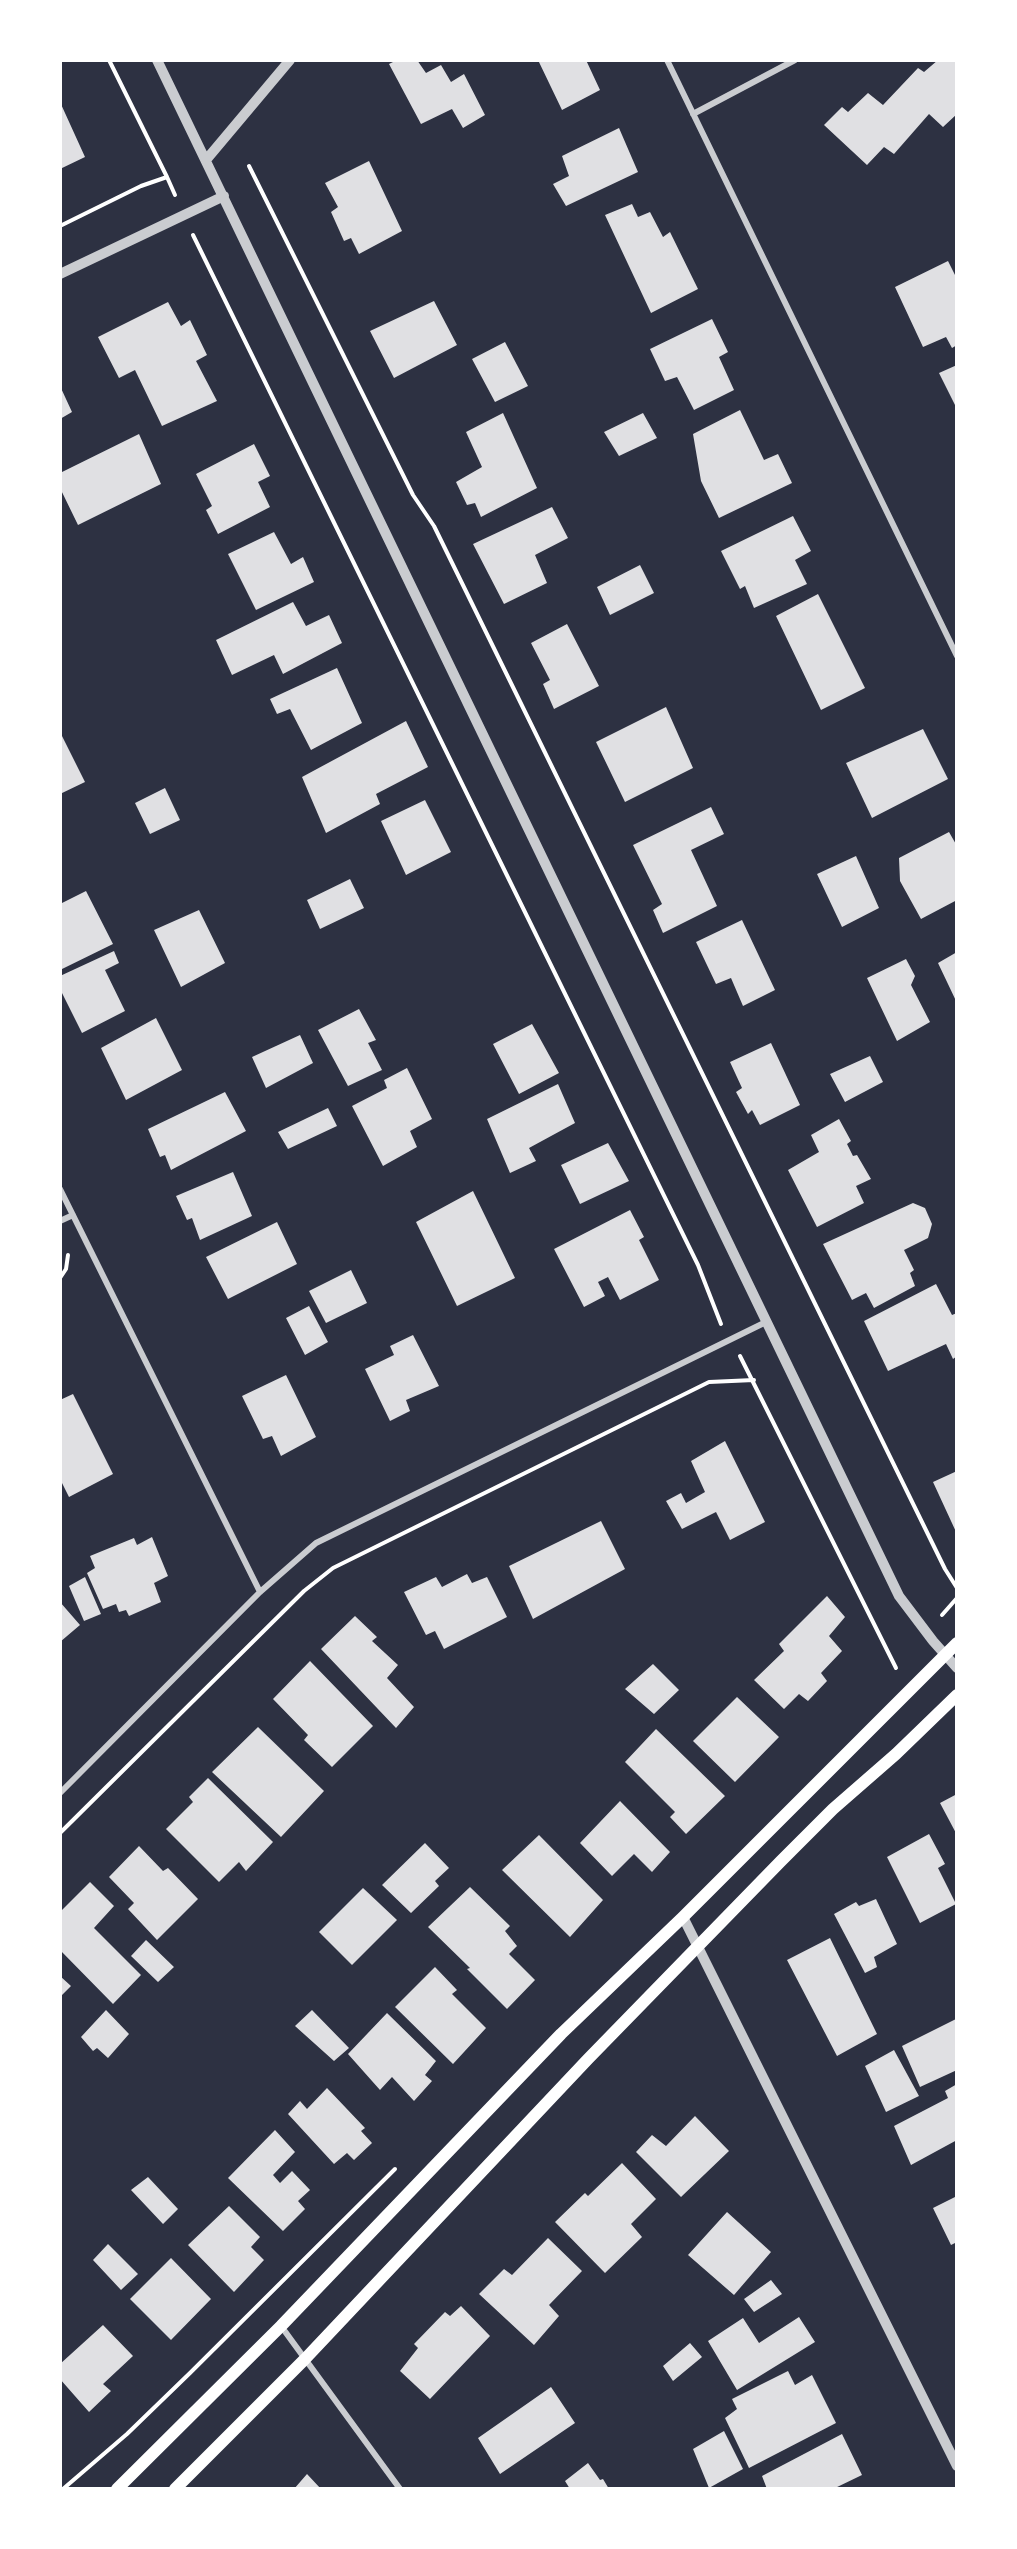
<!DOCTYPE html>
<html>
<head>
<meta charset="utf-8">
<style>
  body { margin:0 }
  #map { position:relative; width:1017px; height:2549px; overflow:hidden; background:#2d3142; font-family:Jost,sans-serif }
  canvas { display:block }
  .frame { position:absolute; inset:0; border:62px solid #fff; pointer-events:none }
</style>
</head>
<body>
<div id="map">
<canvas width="1017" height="2549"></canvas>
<div class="frame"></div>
</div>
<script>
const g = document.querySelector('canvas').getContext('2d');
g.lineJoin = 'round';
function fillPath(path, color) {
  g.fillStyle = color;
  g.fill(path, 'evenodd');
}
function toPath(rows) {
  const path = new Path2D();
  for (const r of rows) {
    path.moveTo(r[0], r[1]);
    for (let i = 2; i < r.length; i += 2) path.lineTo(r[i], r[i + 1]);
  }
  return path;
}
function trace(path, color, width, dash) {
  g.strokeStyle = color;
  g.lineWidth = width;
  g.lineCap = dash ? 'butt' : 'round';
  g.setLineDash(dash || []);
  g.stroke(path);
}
const building = toPath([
  [397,60,417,60,426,73,441,65,451,82,464,74,485,115,463,128,452,109,421,124,389,64],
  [538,60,586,60,600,90,562,110],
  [938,60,957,60,957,114,943,127,929,114,894,154,884,147,867,165,824,125,842,107,848,112,868,93,883,105,918,68,924,72],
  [60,102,85,157,60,169],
  [619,128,638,172,566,206,553,184,569,176,562,156],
  [369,161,402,231,359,254,351,238,344,241,331,212,338,207,325,183],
  [632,204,638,217,650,212,663,237,670,232,698,289,651,313,605,215],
  [948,261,957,279,957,345,952,348,946,337,923,347,895,287],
  [434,301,457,345,394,378,370,331],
  [168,302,181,326,190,320,207,355,196,361,217,401,162,426,135,370,119,378,98,337],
  [712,319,728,352,719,357,734,390,694,410,677,377,665,381,650,349],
  [505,342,528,386,495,402,472,359],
  [957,365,957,409,939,373],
  [60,386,72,412,60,419],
  [740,410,764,460,778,454,792,483,719,518,701,481,693,434],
  [503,413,537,488,481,517,475,503,467,505,456,482,482,467,466,432],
  [643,413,657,438,619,456,604,432],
  [139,434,161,484,78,525,60,488,60,473],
  [254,444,270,476,258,482,270,507,218,534,206,510,212,506,196,474],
  [552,507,568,538,535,555,547,583,504,604,473,544],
  [793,516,811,551,795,560,807,584,754,608,745,586,740,589,721,551],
  [274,532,291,564,303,557,314,582,256,610,228,554],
  [640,565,654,593,610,615,597,587],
  [818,594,865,688,821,710,776,616],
  [293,602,306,626,329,615,342,643,283,674,274,655,232,675,216,640],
  [567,624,599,686,554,709,543,684,550,680,531,643],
  [337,668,362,723,311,750,290,709,277,714,270,699],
  [666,707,693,768,625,802,596,742],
  [406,721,428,767,376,794,380,804,326,833,302,777],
  [923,729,948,779,872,818,846,763],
  [62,736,85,782,60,794,60,737],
  [165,788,180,820,150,834,135,803],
  [425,800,451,852,406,875,381,821],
  [711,807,724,834,691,850,717,906,663,933,653,910,662,904,633,845],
  [949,832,957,846,957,900,921,919,900,881,899,858],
  [856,856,879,908,842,927,817,874],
  [350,879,364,908,320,929,307,900],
  [86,891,113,944,60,970,60,904],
  [199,910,225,963,181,987,154,930],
  [742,920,775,990,743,1006,731,978,716,984,696,942],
  [114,951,119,963,105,970,125,1011,82,1033,60,989,60,976],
  [957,952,957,1003,938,963],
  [906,959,915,976,911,985,930,1022,897,1041,867,978],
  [359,1009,376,1040,368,1043,382,1070,348,1086,318,1030],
  [156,1018,182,1070,126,1100,101,1048],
  [532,1024,559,1073,519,1094,493,1044],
  [300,1035,313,1063,266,1088,252,1057],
  [771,1043,800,1105,760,1125,752,1110,748,1114,736,1092,742,1088,730,1062],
  [870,1056,883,1082,845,1102,830,1074],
  [407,1068,432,1119,410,1131,417,1147,383,1166,352,1106,387,1088,384,1080],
  [558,1084,575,1123,529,1148,536,1161,510,1173,487,1119],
  [225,1092,246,1131,171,1170,165,1155,160,1157,148,1129],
  [328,1108,337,1126,288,1149,278,1132],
  [839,1119,851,1141,847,1144,853,1156,857,1155,871,1179,856,1186,864,1203,817,1227,788,1170,819,1152,811,1135],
  [608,1143,629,1181,580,1204,561,1165],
  [233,1172,252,1216,200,1240,192,1218,187,1220,176,1196],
  [473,1191,515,1278,457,1306,416,1222],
  [913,1203,925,1208,932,1224,928,1238,904,1250,914,1270,910,1273,915,1286,874,1308,866,1293,852,1300,823,1244],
  [630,1210,644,1237,639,1240,659,1280,620,1300,608,1277,598,1282,605,1296,584,1307,554,1249],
  [277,1222,297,1264,228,1299,206,1257],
  [351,1270,367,1303,326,1323,309,1291],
  [936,1284,952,1315,957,1313,957,1356,953,1359,946,1344,888,1371,864,1321],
  [309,1306,328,1342,305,1355,286,1318],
  [413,1335,439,1386,406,1400,410,1411,390,1421,365,1369,394,1355,390,1346],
  [286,1375,316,1437,281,1456,272,1436,263,1439,242,1396],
  [73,1394,113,1474,69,1497,60,1479,60,1400],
  [725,1441,765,1522,730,1540,716,1512,682,1529,666,1501,681,1493,686,1503,705,1492,691,1461],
  [957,1471,957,1534,933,1482],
  [601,1521,625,1569,533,1619,509,1566],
  [152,1537,168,1576,154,1583,161,1602,129,1616,126,1610,119,1612,116,1604,103,1609,87,1573,95,1568,90,1556,134,1538,137,1545],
  [467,1574,472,1583,487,1577,507,1617,444,1649,435,1631,426,1635,404,1592,436,1577,442,1587],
  [85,1577,101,1614,84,1621,69,1586],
  [827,1596,845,1617,829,1636,842,1651,821,1673,827,1681,808,1701,799,1694,784,1709,754,1680,784,1651,779,1644],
  [60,1602,80,1625,60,1642],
  [355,1616,377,1637,372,1641,398,1665,387,1678,414,1707,396,1728,321,1649],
  [310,1661,373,1726,332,1767,304,1740,308,1735,273,1699],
  [653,1664,679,1690,654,1714,625,1689],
  [737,1697,779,1737,735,1782,693,1741],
  [258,1727,324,1791,281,1837,212,1772],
  [656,1729,725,1796,686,1834,670,1817,675,1812,625,1762],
  [208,1778,273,1842,246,1871,239,1862,219,1882,166,1829,193,1802,189,1797],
  [957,1794,957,1835,940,1803],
  [620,1801,670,1852,652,1872,634,1854,612,1876,580,1843],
  [929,1834,945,1864,938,1868,956,1904,920,1923,887,1857],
  [539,1835,603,1900,570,1937,502,1870],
  [425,1843,449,1868,435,1881,439,1886,411,1913,382,1885],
  [139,1846,163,1871,168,1868,198,1899,157,1940,128,1909,134,1903,109,1877],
  [90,1882,114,1906,94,1928,141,1975,113,2004,60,1950,60,1912],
  [470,1887,510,1926,505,1931,517,1946,509,1954,535,1980,507,2009,467,1969,470,1968,428,1927],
  [363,1888,397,1920,352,1965,319,1932],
  [876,1899,897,1944,874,1957,877,1967,865,1973,834,1914,856,1902,859,1906],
  [830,1938,877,2034,837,2056,787,1960],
  [146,1940,174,1967,158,1982,131,1956],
  [435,1967,457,1990,452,1994,486,2028,453,2064,395,2007],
  [60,1976,71,1986,60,1997],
  [106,2010,129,2034,108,2058,97,2048,93,2051,81,2037],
  [312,2010,349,2048,334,2061,295,2026],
  [387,2013,436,2061,425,2075,432,2081,414,2101,392,2077,380,2090,348,2054],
  [956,2019,957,2070,920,2087,902,2046],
  [894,2050,919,2096,886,2112,865,2066],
  [957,2084,957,2140,911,2165,894,2126,948,2098,945,2091],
  [327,2088,365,2128,361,2131,372,2143,354,2160,347,2153,334,2164,288,2114,300,2101,307,2109],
  [695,2116,729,2151,681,2197,636,2152,652,2135,666,2146],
  [275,2130,295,2152,273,2175,280,2183,292,2171,310,2190,298,2201,305,2209,283,2231,228,2178],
  [622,2163,656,2199,631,2224,642,2237,605,2273,555,2222,585,2193,588,2196],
  [148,2177,178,2209,163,2224,131,2190],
  [957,2196,957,2242,951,2245,933,2208],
  [229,2206,260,2237,251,2247,264,2260,234,2292,188,2245],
  [727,2212,771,2252,734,2295,688,2255],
  [548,2238,582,2271,549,2305,559,2316,534,2345,479,2294,504,2269,512,2275],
  [108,2244,138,2274,121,2290,93,2260],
  [171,2258,211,2299,171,2340,130,2299],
  [771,2280,782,2294,754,2312,744,2299],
  [461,2306,490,2336,430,2399,400,2371,418,2348,414,2344,445,2312,450,2316],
  [799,2317,815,2342,737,2390,708,2341,743,2318,759,2343],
  [103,2325,133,2356,103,2384,111,2391,89,2412,60,2379,60,2364],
  [690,2343,702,2357,673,2381,663,2366],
  [788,2371,795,2385,812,2375,836,2423,749,2468,725,2418,737,2409,732,2399],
  [551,2387,575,2423,500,2474,478,2438],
  [724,2431,743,2469,709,2488,693,2449],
  [842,2434,862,2475,833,2489,767,2489,762,2476],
  [588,2463,600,2480,603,2479,609,2489,570,2489,565,2481],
  [307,2474,321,2489,294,2489]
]);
const path = toPath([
  [249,166,413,495,434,526,945,1569,957,1588],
  [167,177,175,195],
  [60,226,141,186,167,177,109,60],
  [193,235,698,1265,721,1324],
  [60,1278,66,1269,68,1255],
  [740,1356,896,1668],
  [942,1615,957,1598],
  [60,1833,304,1591,333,1568,709,1382,754,1380],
  [63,2489,127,2434,190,2373,395,2169]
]);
const minor = toPath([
  [667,60,957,656],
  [693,114,795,60],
  [60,1189,260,1592],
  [60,1221,73,1215],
  [60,1793,260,1592,316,1543,766,1322],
  [281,2326,400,2489]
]);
const tertiary = toPath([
  [157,60,899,1596,933,1641,957,1668],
  [206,160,290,60],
  [60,274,224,196],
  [683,1917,957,2466]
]);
const secondary = toPath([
  [117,2489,281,2326,561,2034,683,1917,957,1643],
  [175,2489,305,2359,588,2059,781,1861,833,1809,896,1754,957,1695]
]);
fillPath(building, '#e0e0e3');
trace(path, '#fff', 4);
trace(minor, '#caccd0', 6);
trace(tertiary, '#caccd0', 10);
trace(secondary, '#fff', 12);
</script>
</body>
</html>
